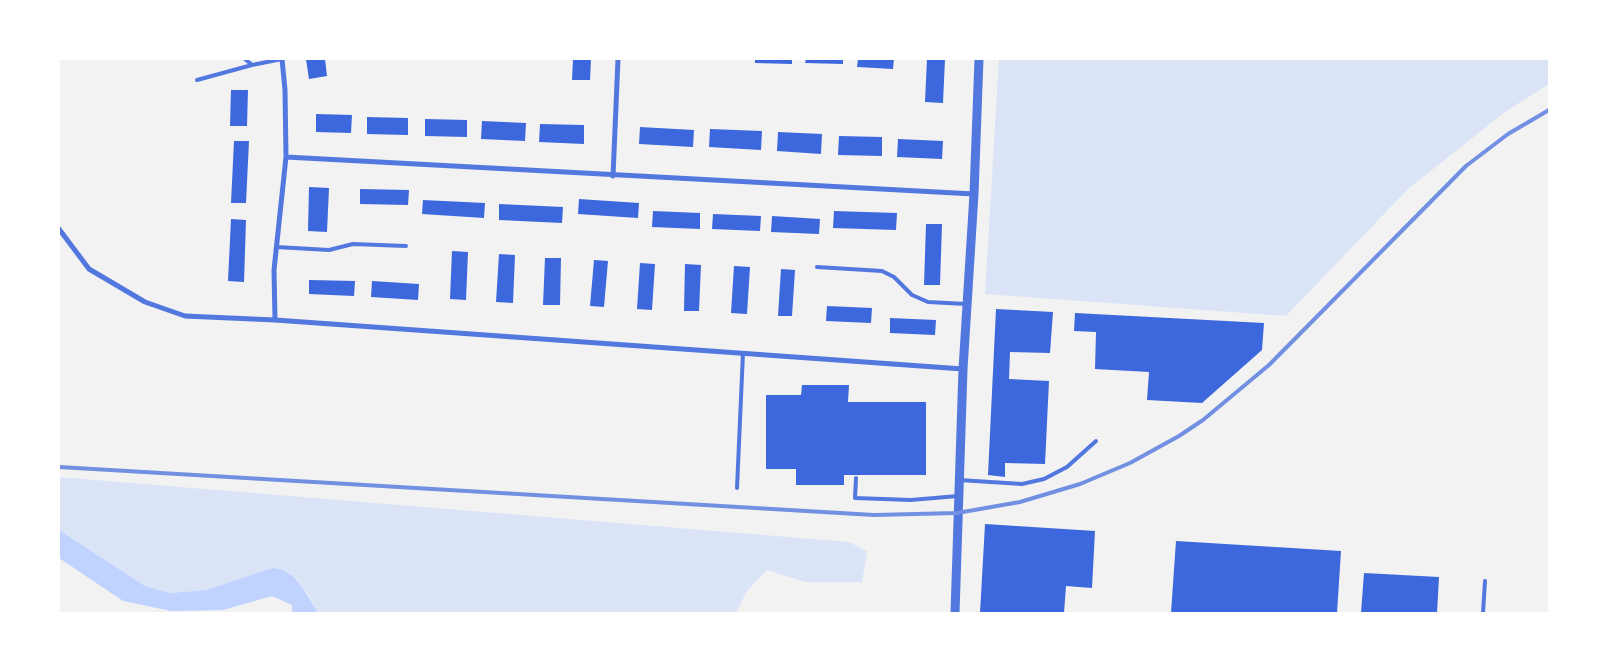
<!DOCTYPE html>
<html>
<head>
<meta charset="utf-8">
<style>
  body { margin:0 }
  #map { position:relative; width:1608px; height:672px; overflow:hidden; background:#f2f2f2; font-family:"PT Sans Narrow",sans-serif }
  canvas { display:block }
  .frame { position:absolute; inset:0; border:60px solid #fff; pointer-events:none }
</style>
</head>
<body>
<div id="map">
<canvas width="1608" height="672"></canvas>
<div class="frame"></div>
</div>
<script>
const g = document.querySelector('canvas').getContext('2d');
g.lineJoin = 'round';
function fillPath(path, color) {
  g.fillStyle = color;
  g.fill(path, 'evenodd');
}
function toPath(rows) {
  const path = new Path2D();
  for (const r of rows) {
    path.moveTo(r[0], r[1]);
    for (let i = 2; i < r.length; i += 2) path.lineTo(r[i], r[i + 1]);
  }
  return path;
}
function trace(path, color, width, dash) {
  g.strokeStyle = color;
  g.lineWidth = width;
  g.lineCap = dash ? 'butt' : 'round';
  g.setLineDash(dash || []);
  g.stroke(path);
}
const green = toPath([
  [999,59,1549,59,1549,84,1505,112,1408,189,1286,316,985,294],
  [59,477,849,542,867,551,862,582,805,582,767,570,747,591,736,613,318,613,308,594,293,576,287,572,273,568,206,590,170,593,145,586,59,530]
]);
const water = toPath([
  [59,530,145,586,170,593,206,590,263,571,273,568,283,570,293,576,305,591,318,613,292,613,292,605,272,596,223,610,171,611,123,601,59,558]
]);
const building = toPath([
  [306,59,325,59,327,76,309,79],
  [573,59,591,59,590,80,572,80],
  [755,59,792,59,792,64,755,63],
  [806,59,843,59,843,64,805,63],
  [858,59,894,59,893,69,857,67],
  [927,59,945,59,943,103,925,102],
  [231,90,248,90,247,126,230,126],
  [316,114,352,115,351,133,316,132],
  [367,117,408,118,408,135,367,134],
  [425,119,467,120,467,137,425,136],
  [482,121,526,123,525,141,481,139],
  [540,124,584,125,584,144,539,142],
  [640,127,694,130,693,147,639,144],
  [710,129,762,131,761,150,709,147],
  [778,132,822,134,821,154,777,151],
  [839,136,882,137,882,156,838,155],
  [898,139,943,141,942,159,897,157],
  [234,141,249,141,246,203,231,203],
  [309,187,329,188,327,232,308,231],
  [360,189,409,190,408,205,360,204],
  [579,199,639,203,638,218,578,214],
  [423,200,485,203,484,218,422,214],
  [499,204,563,207,562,223,499,220],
  [653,211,700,213,700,229,652,227],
  [834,211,897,213,896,230,833,228],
  [713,214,761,216,760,231,712,229],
  [772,216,820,219,819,234,771,232],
  [231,219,246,220,244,282,228,281],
  [926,224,942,224,940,285,924,285],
  [452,251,468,252,466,300,450,299],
  [499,254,515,255,513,303,496,302],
  [545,258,561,258,560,305,543,305],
  [594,260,608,261,604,307,590,306],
  [640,263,655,264,652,310,637,309],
  [685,264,701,265,699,311,684,311],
  [734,266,750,267,747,314,731,313],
  [781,269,795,270,792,316,778,316],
  [309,280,355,281,354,296,309,294],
  [372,281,419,284,418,300,371,297],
  [827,306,872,308,871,323,826,321],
  [996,309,1053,312,1050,353,1010,352,1009,379,1049,381,1045,464,1005,463,1005,477,988,475],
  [1075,313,1264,323,1262,350,1202,403,1147,400,1149,372,1095,369,1096,332,1074,331],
  [890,318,936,320,935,335,890,333],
  [802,385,849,385,848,402,926,402,926,475,844,475,844,485,796,485,796,469,766,469,766,395,801,395],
  [985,524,1095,531,1092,588,1066,586,1064,613,980,613],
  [1176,541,1341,551,1337,613,1171,613],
  [1364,573,1439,577,1437,613,1361,613]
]);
const service = toPath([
  [245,59,252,65,282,59],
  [197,80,252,65],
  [276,247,329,250,353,244,406,246],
  [817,267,882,271,894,277,912,295,928,302,966,304],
  [856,478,855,498,911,500,958,496],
  [959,480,1022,484,1044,479,1067,467,1096,441],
  [737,488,743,353],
  [1483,613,1485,581]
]);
const minor = toPath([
  [286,157,974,194],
  [613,176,618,59],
  [59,229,89,269,145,302,185,316,275,320,963,369],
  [275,320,274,270,286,157,285,90,282,59]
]);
const tertiary = toPath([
  [955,613,963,369,974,194,979,59]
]);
const rail = toPath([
  [59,467,874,515,957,513,1020,502,1080,484,1130,463,1179,436,1203,420,1269,365,1466,166,1508,134,1549,110]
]);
fillPath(green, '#dbe4f7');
fillPath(water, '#bfd3fe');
fillPath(building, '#3d67dc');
trace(service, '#5277de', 4);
trace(minor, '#5277de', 5);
trace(tertiary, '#5277de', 9);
trace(rail, '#7290e2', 4);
</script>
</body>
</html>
